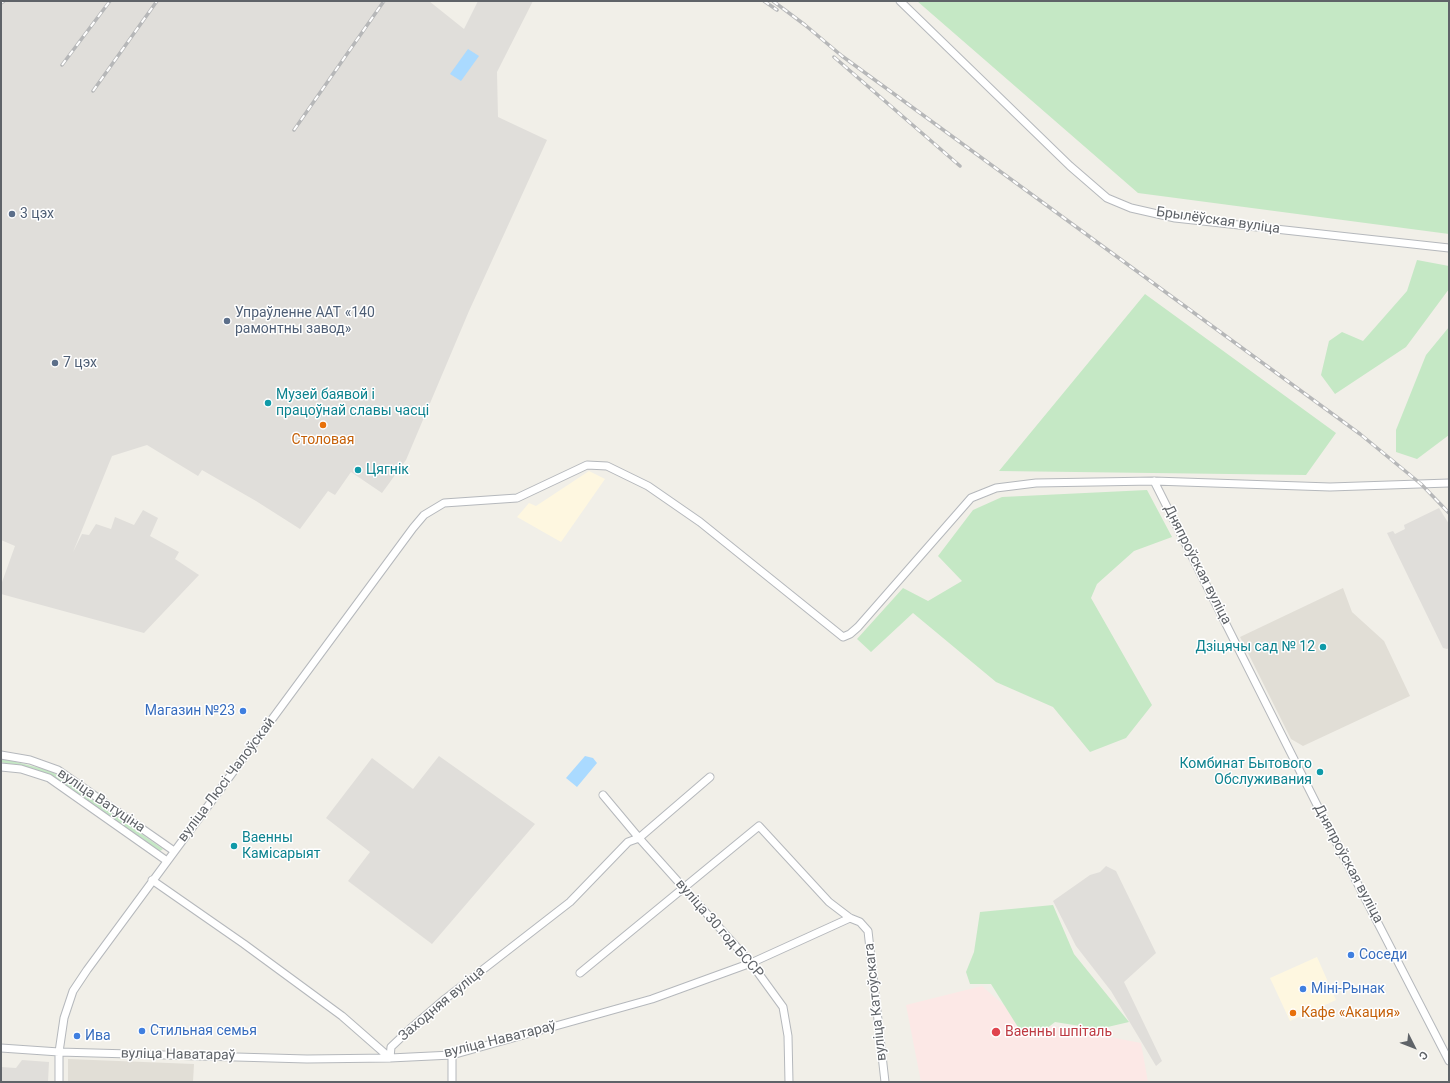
<!DOCTYPE html>
<html>
<head>
<meta charset="utf-8">
<style>
  body { margin:0 }
  #map { position:relative; width:1450px; height:1083px; overflow:hidden; background:#f1efe8; font-family:Roboto,sans-serif }
  canvas { display:block }
  .frame { position:absolute; inset:0; border:2px solid #5f6368; pointer-events:none }
  .north { position:absolute; left:1394px; top:1027px; width:40px; height:40px; -webkit-text-stroke:3px #fff; paint-order:stroke; rotate:132deg; font-size:11px; font-weight:700; line-height:16px; text-align:center; color:#5f6368 }
  .north::after { content:''; display:block; margin:auto; width:14px; height:18px; background:#5f6368; clip-path:polygon(50% 0,100% 100%,50% 72%,0 100%) }
</style>
</head>
<body>
<div id="map">
<canvas width="1450" height="1083"></canvas>
<div class="frame"></div>
<div class="north">С</div>
</div>
<script>
const g = document.querySelector('canvas').getContext('2d');
g.lineJoin = 'round';
function fillPath(path, color) {
  g.fillStyle = color;
  g.fill(path, 'evenodd');
}
function toPath(rows) {
  const path = new Path2D();
  for (const r of rows) {
    path.moveTo(r[0], r[1]);
    for (let i = 2; i < r.length; i += 2) path.lineTo(r[i], r[i + 1]);
  }
  return path;
}
function trace(path, color, width, dash) {
  g.strokeStyle = color;
  g.lineWidth = width;
  g.lineCap = dash ? 'butt' : 'round';
  g.setLineDash(dash || []);
  g.stroke(path);
}
function write(font, color, halo, rows, align = 'center') {
  g.font = font + ' Roboto,sans-serif';
  g.lineWidth = 3;
  g.setLineDash([]);
  g.textBaseline = 'middle';
  g.strokeStyle = halo;
  g.fillStyle = color;
  for (const [text, x, y, turn = 0] of rows) {
    g.save();
    g.translate(x, y);
    g.rotate((+turn || 0) * Math.PI / 180);
    g.textAlign = isNaN(turn) ? turn : align;
    if (halo) g.strokeText(text, 0, 0);
    g.fillText(text, 0, 0);
    g.restore();
  }
}
const commercial = toPath([
  [589,471,605,479,561,542,517,517,529,503,536,506],
  [1317,957,1336,1000,1290,1021,1270,978]
]);
const industrial = toPath([
  [1,1,429,1,464,29,478,1,533,1,497,72,498,117,547,140,469,311,406,460,382,493,351,472,335,495,328,491,300,529,256,501,202,470,198,476,147,445,112,456,73,552,82,534,89,535,96,524,111,529,115,517,134,525,143,510,158,518,150,536,179,552,175,559,199,575,144,633,1,594,1,585,15,546,1,540],
  [1439,508,1449,524,1449,648,1447,649,1443,648,1387,533,1393,531,1395,534,1405,529,1404,525],
  [439,756,535,824,432,944,348,881,370,852,326,818,372,758,413,789],
  [1106,866,1116,871,1156,953,1124,982,1162,1061,1156,1066,1111,991,1076,946,1053,901,1090,875,1100,872],
  [22,1060,49,1062,48,1082,1,1082,1,1067,16,1068]
]);
const education = toPath([
  [1343,588,1352,612,1384,641,1410,696,1303,746,1291,739,1240,637],
  [68,1059,194,1064,193,1082,68,1082]
]);
const medical = toPath([
  [982,986,1021,1020,1141,1043,1148,1082,921,1082,906,1005]
]);
const green = toPath([
  [917,1,1449,1,1449,234,1138,193],
  [1417,260,1449,266,1449,289,1406,347,1335,394,1321,375,1329,341,1342,332,1363,341,1407,291],
  [1145,294,1336,433,1306,475,999,471],
  [1449,327,1449,435,1417,459,1396,452,1396,430,1426,355],
  [1147,490,1172,537,1134,551,1097,584,1091,598,1152,705,1126,738,1090,752,1053,707,996,682,913,613,871,652,857,639,903,588,928,601,962,581,938,556,973,510,1002,497],
  [1,758,51,771,163,849,160,851,49,774,1,762],
  [1053,905,1074,954,1129,1022,1099,1029,1055,1022,1041,1033,1021,1032,991,984,970,984,966,972,974,952,980,912]
]);
const water = toPath([
  [468,49,479,56,461,81,450,74],
  [585,756,593,758,597,763,577,787,566,778]
]);
const minor = toPath([
  [900,1,1070,166,1107,198,1131,208,1175,218,1449,248],
  [1154,481,1316,803,1449,1061],
  [1,755,30,760,58,770,174,851],
  [1,767,21,769,49,778,167,861],
  [603,795,639,838,751,963,783,1007,788,1036,789,1082],
  [152,880,244,944,342,1016,390,1058],
  [580,973,759,826,829,902,850,918,860,922,868,931,885,1082],
  [1,1048,59,1052,307,1059,390,1058,452,1055,652,999,751,963,850,918],
  [452,1055,452,1082],
  [390,1058,391,1047,410,1029,445,999,570,902,628,842,639,838,710,777],
  [59,1082,59,1052,64,1018,73,991,87,970,413,528,424,515,444,503,517,498,587,465,607,466,648,486,700,522,843,637,850,634,858,627,971,498,996,488,1036,483,1154,481,1330,487,1449,483]
]);
const rail = toPath([
  [764,1,777,10],
  [773,1,805,25,842,56,1360,434,1421,484,1449,513],
  [1,3,4,1],
  [834,57,960,166],
  [62,65,110,1],
  [93,91,157,1],
  [294,130,384,1]
]);
const markers = [
  [12,214,4,"#5c6f8a"],
  [227,321,4,"#5c6f8a"],
  [55,363,4,"#5c6f8a"],
  [268,403,4,"#0f9aa8"],
  [323,425,4,"#e8710a"],
  [358,470,4,"#0f9aa8"],
  [1323,647,4,"#0f9aa8"],
  [243,711,4,"#3f7fe0"],
  [1320,772,4,"#0f9aa8"],
  [234,846,4,"#0f9aa8"],
  [1351,955,4,"#3f7fe0"],
  [1303,989,4,"#3f7fe0"],
  [1293,1013,4,"#e8710a"],
  [142,1031,4,"#3f7fe0"],
  [996,1032,5,"#e0444e"],
  [77,1036,4,"#3f7fe0"]
];
const serviceNames = [
  ["3 цэх",20,214],
  ["Упраўленне ААТ «140",235,313],
  ["рамонтны завод»",235,329],
  ["7 цэх",63,363]
];
const streetNames = [
  ["Брылёўская вуліца",1218,221,8],
  ["Дняпроўская вуліца",1197,565,63],
  ["вуліца Люсі Чалоўскай",227,780,-53],
  ["вуліца Ватуціна",101,801,34],
  ["Дняпроўская вуліца",1348,864,62],
  ["вуліца 30 год БССР",719,929,49],
  ["вуліца Катоўскага",876,1002,-96],
  ["Заходняя вуліца",442,1004,-40],
  ["вуліца Наватараў",500,1040,-14],
  ["вуліца Наватараў",178,1055,1]
];
const cultureNames = [
  ["Музей баявой і",276,395],
  ["працоўнай славы часці",276,411],
  ["Цягнік",366,470],
  ["Дзіцячы сад № 12",1315,647,"right"],
  ["Комбинат Бытового",1312,764,"right"],
  ["Обслуживания",1312,780,"right"],
  ["Ваенны",242,838],
  ["Камісарыят",242,854]
];
const foodNames = [
  ["Столовая",323,440],
  ["Кафе «Акация»",1301,1013,"left"]
];
const shopNames = [
  ["Магазин №23",235,711,"right"],
  ["Соседи",1359,955],
  ["Міні-Рынак",1311,989],
  ["Стильная семья",150,1031],
  ["Ива",85,1036]
];
const healthNames = [
  ["Ваенны шпіталь",1005,1032]
];
fillPath(commercial, '#fef7e0');
fillPath(industrial, '#e0deda');
fillPath(education, '#e1ded6');
fillPath(medical, '#fce8e6');
fillPath(green, '#c5e8c5');
fillPath(water, '#aadaff');
trace(minor, '#b5b8bc', 9);
trace(minor, '#fff', 7);
trace(rail, '#b6b7b8', 3.5);
trace(rail, '#fff', 2, [6]);
for (const [x, y, r, color] of markers) {
  const dot = new Path2D();
  dot.arc(x, y, r, 0, 2 * Math.PI);
  g.fillStyle = color;
  g.fill(dot);
  trace(dot, '#fff', 1.5);
}
write('14px', '#4e5e75', '#fff', serviceNames, 'left');
write('14px', '#5f6368', '#fff', streetNames);
write('14px', '#0d838f', '#fff', cultureNames, 'left');
write('14px', '#c56008', '#fff', foodNames);
write('14px', '#366cbe', '#fff', shopNames, 'left');
write('14px', '#be3a42', '#fff', healthNames, 'left');
</script>
</body>
</html>
